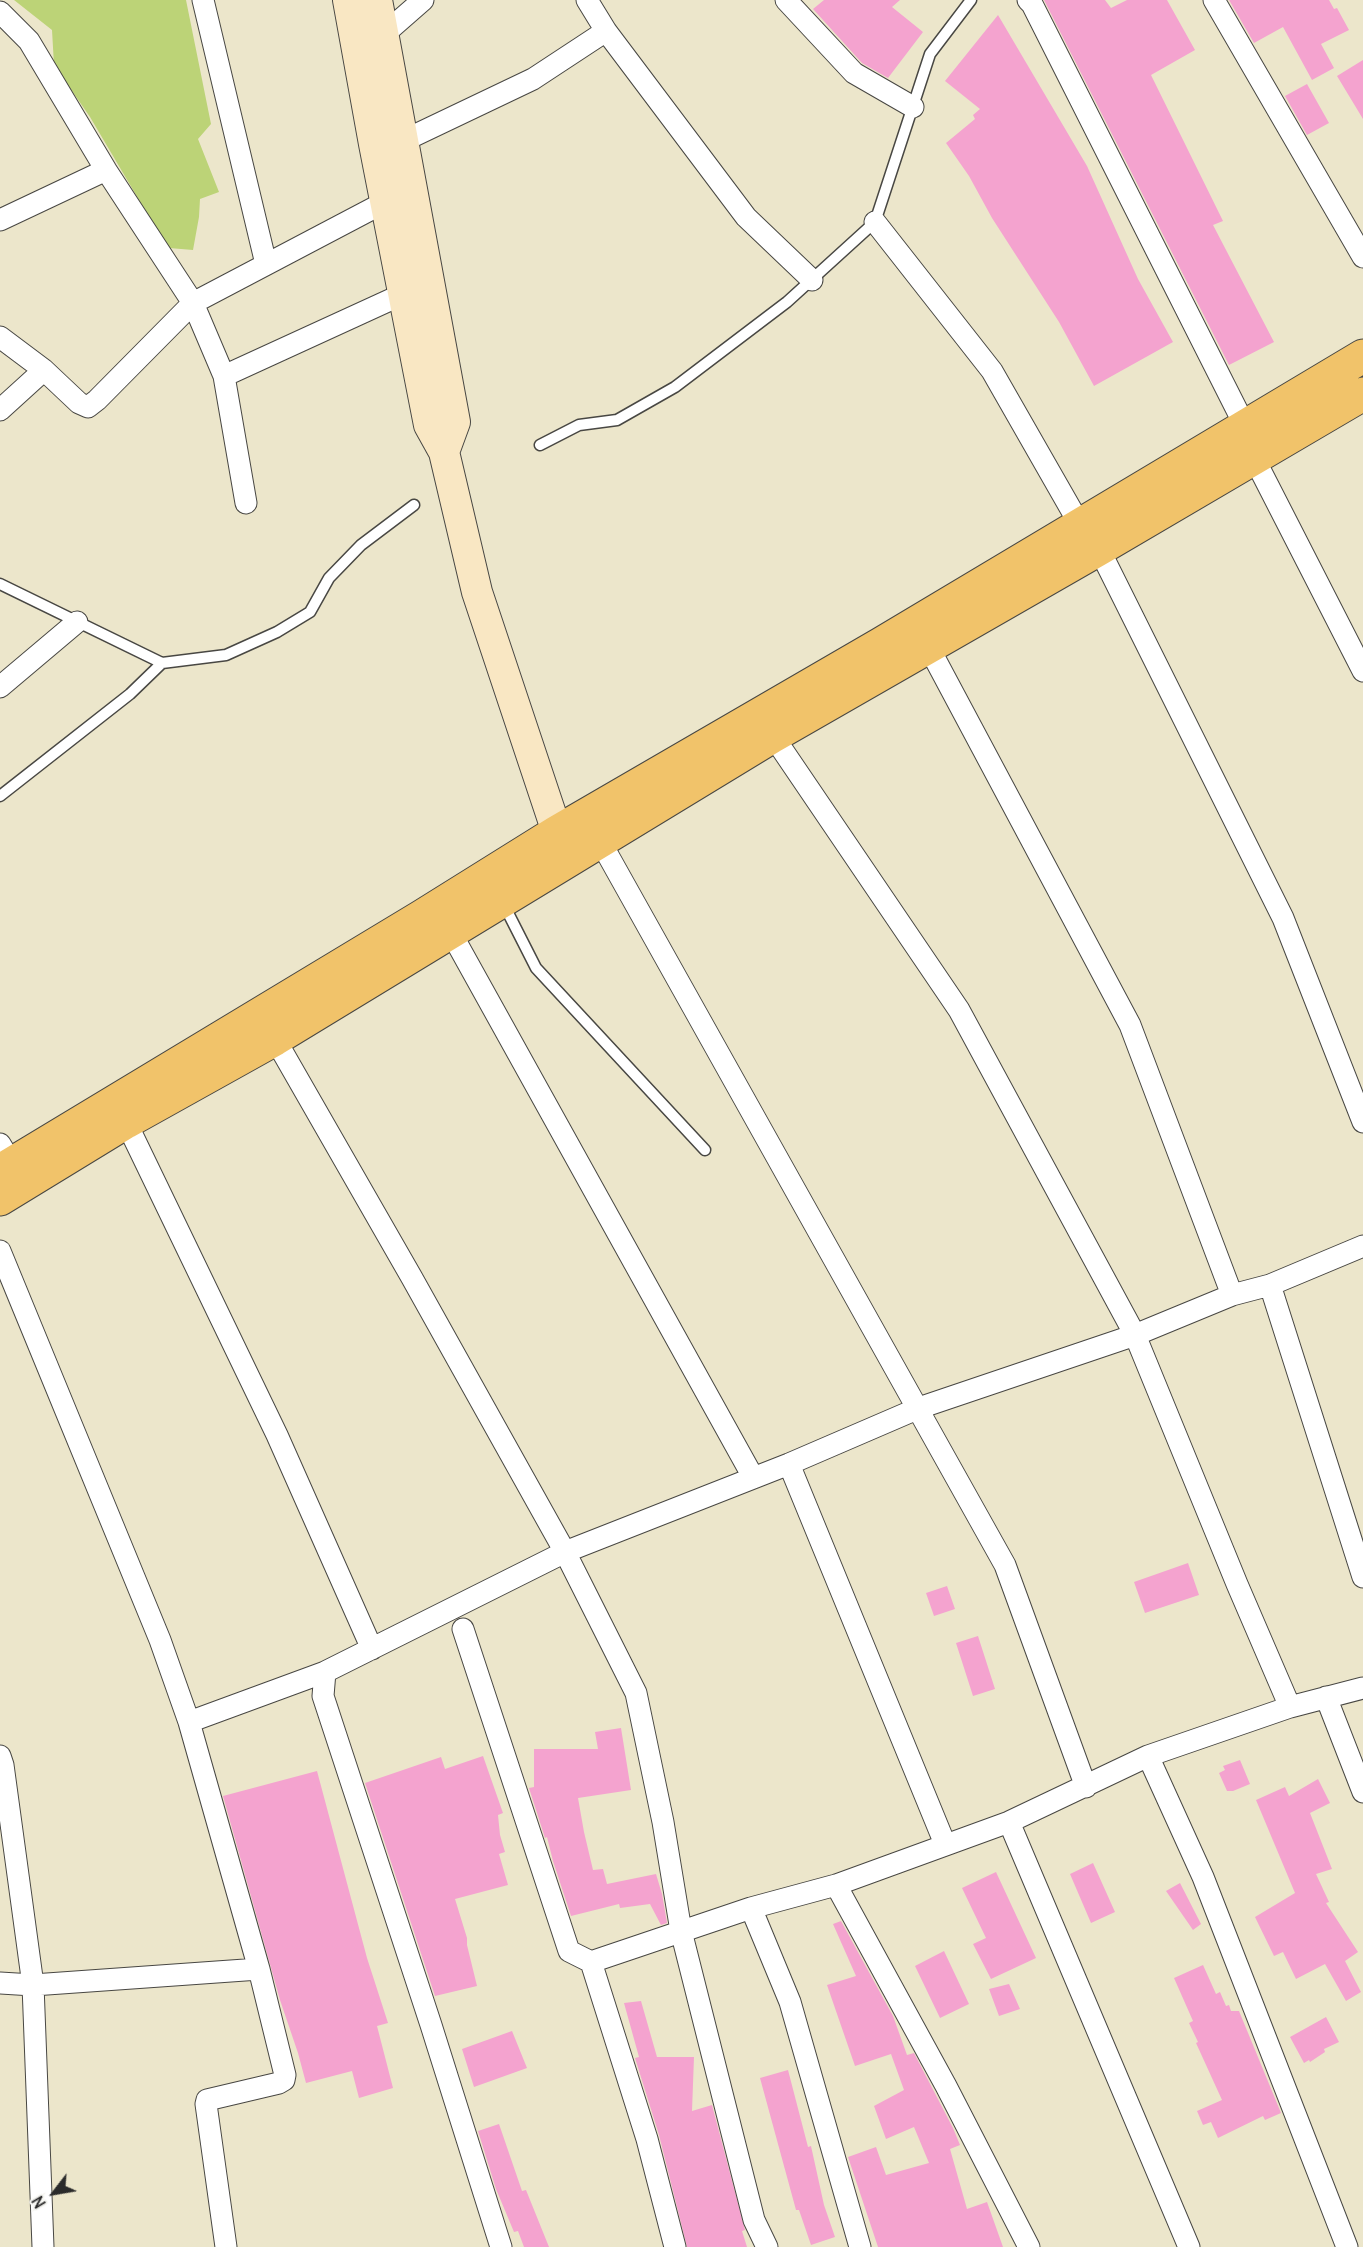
<!DOCTYPE html>
<html>
<head>
<meta charset="utf-8">
<style>
  body { margin:0 }
  #map { position:relative; width:1363px; height:2247px; overflow:hidden; background:#ece6cb; font-family:Delius,sans-serif }
  canvas { display:block }
  .north { position:absolute; left:24px; top:2163px; width:60px; height:60px; -webkit-text-stroke:4px #f6f6f2; paint-order:stroke; rotate:239deg; font-size:16px; font-weight:700; line-height:24px; text-align:center; color:#2b2b2b }
  .north::after { content:''; display:block; margin:auto; width:21px; height:27px; background:#2b2b2b; clip-path:polygon(50% 0,100% 100%,50% 72%,0 100%) }
</style>
</head>
<body>
<div id="map">
<canvas width="1363" height="2247"></canvas>
<div class="north">N</div>
</div>
<script>
const g = document.querySelector('canvas').getContext('2d');
g.lineJoin = 'round';
function fillPath(path, color) {
  g.fillStyle = color;
  g.fill(path, 'evenodd');
}
function toPath(rows) {
  const path = new Path2D();
  for (const r of rows) {
    path.moveTo(r[0], r[1]);
    for (let i = 2; i < r.length; i += 2) path.lineTo(r[i], r[i + 1]);
  }
  return path;
}
function trace(path, color, width, dash) {
  g.strokeStyle = color;
  g.lineWidth = width;
  g.lineCap = dash ? 'butt' : 'round';
  g.setLineDash(dash || []);
  g.stroke(path);
}
const green = toPath([
  [14,0,186,0,211,124,198,139,219,192,200,199,199,217,193,250,169,248,149,217,90,117,54,65,52,30]
]);
const building = toPath([
  [824,0,900,0,892,7,923,32,888,78,862,63,813,9],
  [1044,0,1105,0,1111,8,1127,0,1167,0,1195,50,1151,75,1223,221,1213,225,1274,342,1229,365],
  [1229,0,1329,0,1334,9,1337,8,1349,30,1321,44,1334,68,1312,80,1283,27,1254,43],
  [998,15,1087,166,1138,279,1173,342,1094,386,1059,322,992,218,969,176,946,143,975,119,973,115,980,109,945,81],
  [1363,60,1363,119,1337,76],
  [1307,84,1329,123,1307,135,1285,96],
  [1188,1563,1199,1595,1145,1613,1134,1582],
  [947,1586,955,1609,934,1616,926,1593],
  [978,1636,995,1689,973,1696,956,1643],
  [621,1728,631,1790,578,1798,584,1832,593,1870,603,1869,607,1884,656,1874,662,1894,667,1923,661,1925,650,1904,620,1908,619,1904,571,1916,553,1861,547,1837,545,1838,529,1788,534,1787,534,1749,598,1749,595,1732],
  [483,1756,503,1813,498,1815,500,1835,505,1852,499,1854,508,1885,455,1899,467,1938,467,1945,477,1986,435,1996,365,1783,441,1757,445,1769],
  [1240,1760,1250,1784,1233,1791,1227,1791,1219,1773,1225,1770,1223,1766],
  [317,1771,367,1958,388,2023,377,2026,393,2088,359,2098,352,2071,306,2083,298,2053,280,2000,223,1796],
  [1318,1779,1330,1803,1310,1813,1332,1869,1316,1874,1329,1902,1326,1903,1358,1952,1345,1961,1361,1992,1346,2001,1325,1964,1296,1979,1283,1952,1274,1956,1255,1917,1295,1893,1256,1800,1285,1787,1289,1796],
  [1093,1863,1115,1912,1091,1923,1070,1874],
  [996,1872,1036,1958,991,1979,973,1944,986,1938,962,1888],
  [1180,1883,1201,1924,1193,1930,1166,1891],
  [841,1921,893,2016,907,2055,914,2053,953,2128,960,2145,950,2149,967,2209,987,2202,1003,2247,878,2247,848,2157,876,2147,886,2175,929,2163,914,2127,886,2139,874,2106,904,2090,891,2054,855,2066,827,1985,856,1976,833,1924],
  [944,1951,969,2004,940,2018,915,1966],
  [1203,1965,1216,1994,1220,1992,1226,2006,1229,2005,1231,2011,1239,2011,1281,2113,1265,2120,1263,2116,1218,2138,1211,2122,1203,2125,1197,2111,1222,2100,1196,2043,1198,2042,1189,2023,1193,2021,1174,1978],
  [1009,1984,1020,2009,999,2016,989,1989],
  [641,2001,657,2057,694,2057,692,2111,712,2105,745,2230,742,2231,747,2247,687,2247,659,2135,635,2058,639,2057,624,2003],
  [1326,2017,1339,2042,1324,2049,1325,2052,1310,2062,1309,2060,1304,2063,1290,2037],
  [512,2031,527,2068,474,2087,462,2049],
  [788,2070,808,2147,811,2146,824,2205,835,2237,811,2245,799,2210,796,2210,760,2078],
  [499,2124,522,2191,526,2190,549,2247,524,2247,518,2231,514,2232,496,2189,478,2131]
]);
const lane = toPath([
  [540,445,579,425,617,420,675,387,787,302,875,222,930,54,971,0],
  [0,584,162,663,226,655,277,632,310,612,329,578,361,545,414,505],
  [0,796,130,694,162,663],
  [503,903,536,968,705,1150]
]);
const street = toPath([
  [203,0,266,264],
  [587,0,606,31,746,217,812,280],
  [786,0,854,73,913,107],
  [1028,0,1032,4,1246,428],
  [1214,0,1363,257],
  [0,12,29,41,106,170,193,303,224,376,246,503],
  [383,35,423,0],
  [403,141,533,79,606,31],
  [0,220,106,170],
  [875,222,992,371,1080,525],
  [0,337,44,370,79,403,88,407,97,400,193,303,385,202],
  [224,376,403,294],
  [0,410,44,370],
  [1254,458,1363,671],
  [1099,549,1283,918,1363,1122],
  [928,646,1130,1025,1232,1295],
  [0,687,77,622],
  [773,736,959,1010,1135,1335,1237,1584,1290,1707],
  [600,841,1005,1565,1086,1787],
  [450,931,753,1477],
  [275,1039,412,1278,565,1552,636,1693,663,1822,681,1931,754,2220,767,2247],
  [126,1122,277,1435,372,1649],
  [0,1144,12,1164],
  [0,1251,160,1640,189,1722,325,1672,565,1552,789,1464,919,1408,1135,1335,1232,1295,1270,1285,1363,1246],
  [1270,1285,1363,1577],
  [789,1464,945,1844],
  [463,1629,569,1951,591,1962,647,2139,675,2247],
  [325,1672,323,1696,431,2025,501,2247],
  [1326,1697,1363,1792],
  [189,1722,259,1969,285,2075,284,2080,279,2083,207,2100,206,2104,226,2247],
  [0,1756,3,1765,33,1985,43,2247],
  [1148,1756,1203,1877,1347,2247],
  [1009,1822,1189,2247],
  [836,1885,946,2086,1029,2247],
  [751,1908,790,2002,860,2247],
  [591,1962,751,1908,836,1885,1009,1822,1148,1756,1290,1707,1363,1688],
  [0,1983,33,1985,259,1969]
]);
const secondary = toPath([
  [348,0,374,144,429,425,444,452,477,592,557,832,567,854],
  [377,0,455,422,444,452]
]);
const primary = toPath([
  [0,1171,421,917,557,832,881,644,1363,356],
  [0,1199,126,1122,275,1039,773,736,1099,549,1363,394]
]);
fillPath(green, '#bcd377');
fillPath(building, '#f4a3cf');
trace(lane, '#484743', 13);
trace(street, '#484743', 23);
trace(secondary, '#484743', 32);
trace(primary, '#484743', 35);
trace(lane, '#fff', 10);
trace(street, '#fff', 21);
trace(secondary, '#f9e7c3', 30);
trace(primary, '#f1c36a', 33);
</script>
</body>
</html>
